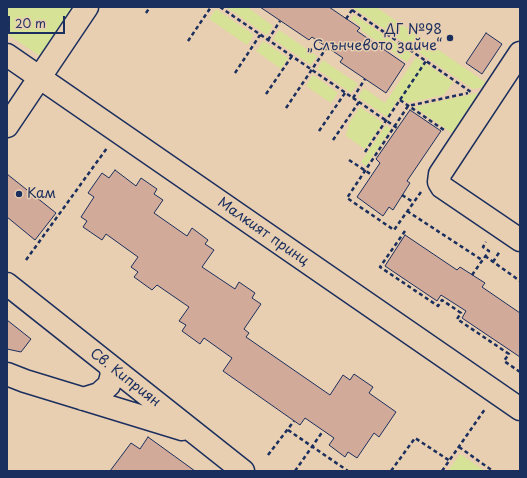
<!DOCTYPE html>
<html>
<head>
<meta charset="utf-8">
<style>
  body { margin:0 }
  #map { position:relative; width:527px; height:478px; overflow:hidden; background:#e9cfb1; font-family:"Playpen Sans",sans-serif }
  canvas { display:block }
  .frame { position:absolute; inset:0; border:8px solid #1b2f5e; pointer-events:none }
  .scale { position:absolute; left:8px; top:16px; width:57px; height:18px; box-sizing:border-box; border:2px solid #1b2f5e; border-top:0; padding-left:5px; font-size:12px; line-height:14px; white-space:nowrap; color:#1b2f5e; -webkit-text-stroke:3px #e9cfb1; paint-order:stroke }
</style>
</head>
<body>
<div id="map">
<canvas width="527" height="478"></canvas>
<div class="frame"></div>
<div class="scale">20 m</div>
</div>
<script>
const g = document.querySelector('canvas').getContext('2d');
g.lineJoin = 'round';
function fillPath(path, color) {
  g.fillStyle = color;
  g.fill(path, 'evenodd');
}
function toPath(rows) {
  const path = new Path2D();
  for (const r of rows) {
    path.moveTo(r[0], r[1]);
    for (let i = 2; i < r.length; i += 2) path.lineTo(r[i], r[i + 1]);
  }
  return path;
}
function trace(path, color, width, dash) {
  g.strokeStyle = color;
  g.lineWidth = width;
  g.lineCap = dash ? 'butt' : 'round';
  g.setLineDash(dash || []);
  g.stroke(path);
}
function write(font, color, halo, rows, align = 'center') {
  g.font = font + ' "Playpen Sans",sans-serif';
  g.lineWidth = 3;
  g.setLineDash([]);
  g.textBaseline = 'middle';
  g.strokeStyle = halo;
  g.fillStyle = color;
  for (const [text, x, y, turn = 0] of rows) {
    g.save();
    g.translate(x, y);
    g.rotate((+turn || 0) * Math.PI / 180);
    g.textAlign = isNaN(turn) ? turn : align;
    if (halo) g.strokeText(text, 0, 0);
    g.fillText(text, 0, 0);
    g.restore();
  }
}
const green = toPath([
  [7,7,77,7,43,58,7,34],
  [226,7,247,7,273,26,267,35],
  [352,7,376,7,485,82,482,87,473,89],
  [216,9,254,35,247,45,209,19],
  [354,15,412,54,407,62,361,30,362,27,351,19],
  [279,30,317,56,311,65,273,39],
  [263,41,288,58,281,69,256,51],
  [416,57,453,82,444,95,408,103,399,98,387,117,358,97,364,88,385,103],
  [323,60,358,84,351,93,317,69],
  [313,75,338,93,331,103,306,86],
  [478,93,452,133,414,107,445,100],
  [360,107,383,123,365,149,346,136,349,123],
  [386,125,391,129,366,166,361,162],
  [460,454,485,471,448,471]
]);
const building = toPath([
  [260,7,329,7,360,28,357,31,405,64,386,93,340,62,343,58,312,37,309,40,260,7],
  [486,33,502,44,482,74,466,63,486,33],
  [410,110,441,131,407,181,410,183,393,210,389,207,383,216,357,197,380,163,376,159,410,110],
  [115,170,136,186,141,178,157,189,154,194,163,200,154,213,187,236,192,228,208,240,205,244,214,250,202,267,235,289,239,282,255,293,252,298,261,304,244,329,249,333,246,337,330,395,343,375,350,380,354,374,373,387,369,393,396,412,379,437,374,433,357,458,348,452,345,457,329,445,334,438,305,418,300,425,223,371,232,358,204,338,200,344,182,331,186,325,179,321,189,307,157,285,152,290,134,277,138,272,131,267,138,257,106,234,102,240,83,227,87,221,81,217,94,197,88,193,102,173,109,178,115,170],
  [7,174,56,213,35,240,7,217,7,174],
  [405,235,457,270,460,267,485,283,482,287,520,313,520,357,462,318,466,311,441,295,437,301,385,266,405,235],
  [7,320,31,339,21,352,7,349,7,320],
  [148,437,195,471,110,471,131,443,140,449,148,437]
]);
const path = toPath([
  [220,7,397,128],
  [352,10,471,92],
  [146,13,150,7],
  [346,19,354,7],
  [268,40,280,21],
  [188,41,211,7],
  [235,73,260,35],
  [266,94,292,56],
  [353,98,365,79],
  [400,100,444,130],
  [286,108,327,47],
  [319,131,345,93],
  [333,140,359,102],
  [365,152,426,61],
  [349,160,372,175],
  [421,192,394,230,347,198,408,106,468,93],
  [402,195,413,202],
  [407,211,482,260],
  [405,231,380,267,438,306,442,300,461,313,457,319,509,354,504,361,520,372],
  [485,256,520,281],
  [26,260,107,148],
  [493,262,500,251],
  [472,275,489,251,483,247,486,242],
  [288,430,348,471],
  [459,447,493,471],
  [268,455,294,421],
  [295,471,323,431],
  [391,471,415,438,450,461],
  [442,471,485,409]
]);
const minor = toPath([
  [520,53,440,174,439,182,442,187,520,240],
  [7,55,520,409],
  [7,126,87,7],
  [7,284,243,471],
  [7,374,25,381,182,429],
  [83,399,99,394,109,385,112,374,110,366]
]);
const markers = [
  [450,38,4,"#1b2f5e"],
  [19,194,4,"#1b2f5e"]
];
const poiNames = [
  ["ДГ №98",442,30],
  ["„Слънчевото зайче“",442,46],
  ["Кам",27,194,"left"]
];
const streetNames = [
  ["Малкият принц",263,232,35],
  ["Св. Киприян",125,378,38]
];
fillPath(green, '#d6e295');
fillPath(building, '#d1aa9a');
trace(building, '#1b2f5e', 1);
trace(minor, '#1b2f5e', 25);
trace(path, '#1b2f5e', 2.5, [4, 3]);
trace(minor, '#e9cfb1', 22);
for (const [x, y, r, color] of markers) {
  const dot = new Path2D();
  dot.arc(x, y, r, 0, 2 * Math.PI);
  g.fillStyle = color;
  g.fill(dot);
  trace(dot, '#e9cfb1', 1.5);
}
write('14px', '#1b2f5e', '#e9cfb1', poiNames, 'right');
write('14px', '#1b2f5e', '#e9cfb1', streetNames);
</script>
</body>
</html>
